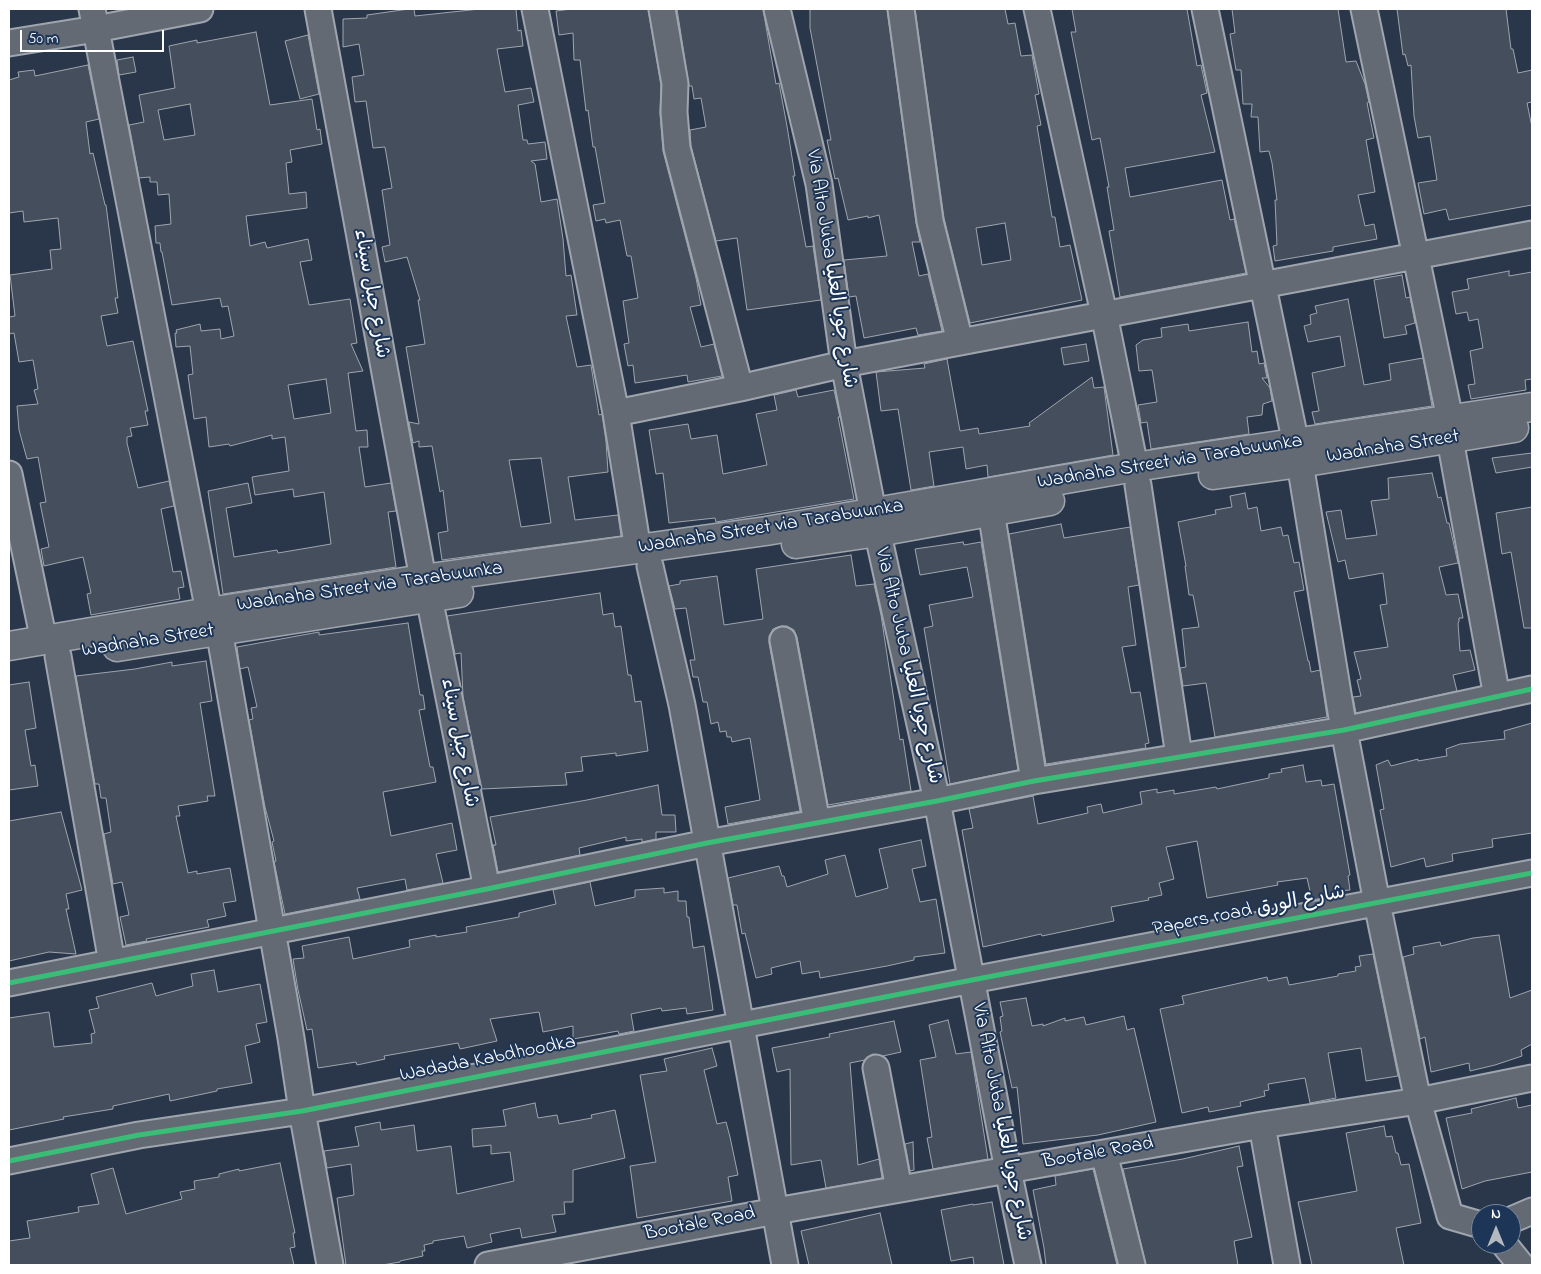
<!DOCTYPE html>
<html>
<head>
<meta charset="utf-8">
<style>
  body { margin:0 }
  #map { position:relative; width:1541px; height:1274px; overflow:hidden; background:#2a374a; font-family:"Indie Flower",sans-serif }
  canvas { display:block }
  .frame { position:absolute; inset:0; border:10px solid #fff; pointer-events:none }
  .north { position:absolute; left:1471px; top:1204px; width:50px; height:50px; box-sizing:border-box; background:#1d3557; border:1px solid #77869a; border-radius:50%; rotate:0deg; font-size:14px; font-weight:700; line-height:20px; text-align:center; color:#fff }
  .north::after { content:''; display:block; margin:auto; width:18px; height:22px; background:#b4b9c0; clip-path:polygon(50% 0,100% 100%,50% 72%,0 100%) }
  .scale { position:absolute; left:20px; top:30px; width:144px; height:22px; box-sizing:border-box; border:2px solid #fff; border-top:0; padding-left:6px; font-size:15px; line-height:18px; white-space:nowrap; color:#fff; -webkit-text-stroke:4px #1d3557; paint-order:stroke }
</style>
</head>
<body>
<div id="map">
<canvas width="1541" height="1274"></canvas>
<div class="frame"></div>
<div class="north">N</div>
<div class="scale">50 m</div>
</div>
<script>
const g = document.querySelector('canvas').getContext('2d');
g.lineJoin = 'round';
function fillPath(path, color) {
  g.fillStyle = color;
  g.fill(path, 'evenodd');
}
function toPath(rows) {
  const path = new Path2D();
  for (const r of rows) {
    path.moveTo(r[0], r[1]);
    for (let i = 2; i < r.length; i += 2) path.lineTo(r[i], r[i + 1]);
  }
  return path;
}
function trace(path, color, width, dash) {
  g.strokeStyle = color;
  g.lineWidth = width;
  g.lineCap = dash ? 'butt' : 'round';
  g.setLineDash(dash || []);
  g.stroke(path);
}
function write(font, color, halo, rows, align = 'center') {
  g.font = font + ' "Indie Flower","Playpen Sans Arabic",sans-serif';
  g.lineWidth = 4;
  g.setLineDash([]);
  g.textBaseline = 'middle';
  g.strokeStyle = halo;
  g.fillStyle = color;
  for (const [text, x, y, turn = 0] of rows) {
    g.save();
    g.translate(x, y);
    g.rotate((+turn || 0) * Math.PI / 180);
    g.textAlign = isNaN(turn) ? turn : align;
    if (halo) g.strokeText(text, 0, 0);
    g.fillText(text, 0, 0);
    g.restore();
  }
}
const building = toPath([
  [409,9,414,9,415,16,480,9,516,9,518,31,521,30,523,46,497,49,505,92,531,88,534,102,518,105,523,140,527,140,528,144,545,142,547,159,531,161,535,164,541,202,557,199,563,239,566,276,571,275,577,315,566,316,577,367,591,365,599,415,602,414,606,441,608,472,568,477,575,520,618,515,621,536,442,560,438,533,448,531,443,490,440,492,432,446,419,447,419,441,413,443,409,422,419,424,406,347,425,344,418,300,420,300,407,257,385,262,382,247,390,245,382,190,392,188,385,147,373,148,366,101,355,102,352,77,364,75,359,44,343,47,343,19,367,18,367,15,409,9],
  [541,458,551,523,521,527,509,460,541,458],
  [572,9,648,9,661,85,660,113,663,151,696,278,701,305,690,307,701,347,714,344,722,376,688,382,687,375,635,383,633,365,628,366,624,344,629,343,623,301,638,298,631,256,627,256,620,220,606,223,605,219,596,221,593,205,605,203,595,147,593,147,588,110,586,111,580,60,574,60,573,33,559,35,556,11,572,9],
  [677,9,763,9,776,84,779,83,787,126,795,176,793,176,806,247,813,246,821,300,747,310,737,238,716,241,691,146,690,130,706,127,701,98,694,99,692,86,689,86,677,9],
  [810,9,887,9,916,223,920,242,912,242,919,276,928,274,942,331,918,335,916,328,864,338,856,296,849,297,844,260,887,256,879,215,868,218,868,216,848,220,838,178,835,179,827,140,831,140,810,28,810,9],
  [915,9,1005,9,1008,24,1015,23,1021,56,1032,55,1039,94,1035,95,1041,125,1037,126,1052,217,1055,217,1060,247,1070,245,1082,300,970,323,944,218,915,9],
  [1005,223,1011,260,982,265,976,228,1005,223],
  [1072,9,1187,9,1197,66,1201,65,1207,93,1201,95,1215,152,1125,168,1130,197,1222,180,1230,220,1234,219,1246,273,1120,297,1109,231,1114,230,1107,187,1109,187,1100,138,1092,140,1071,32,1076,32,1072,9],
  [1232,9,1338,9,1346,62,1356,61,1365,84,1369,102,1367,103,1374,138,1366,140,1375,192,1358,195,1365,226,1374,224,1377,239,1333,247,1333,251,1275,261,1273,246,1277,245,1275,200,1277,200,1272,163,1269,151,1260,152,1258,117,1251,117,1252,104,1243,104,1241,70,1236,70,1230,34,1235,33,1232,9],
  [1397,9,1506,9,1511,49,1513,49,1518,73,1532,70,1532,102,1527,103,1532,127,1532,205,1449,220,1446,209,1424,214,1418,183,1437,180,1430,136,1418,138,1414,116,1411,65,1408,66,1405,54,1403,55,1397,9],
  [256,32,270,105,312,99,317,130,320,129,322,144,290,150,292,162,286,163,289,194,306,192,307,208,246,216,250,246,265,242,267,248,308,239,312,260,300,262,309,305,350,299,357,343,351,344,363,371,348,373,356,431,367,430,368,447,359,447,365,487,391,483,396,511,388,512,396,567,223,594,208,491,248,483,252,503,226,508,234,557,277,550,278,553,331,544,324,492,294,497,293,489,255,495,252,477,289,471,285,437,272,439,272,435,230,446,229,444,209,447,206,417,194,419,188,375,193,374,190,346,176,347,175,333,177,333,176,330,200,324,201,331,220,329,221,339,234,336,228,306,222,307,220,298,172,305,162,252,161,252,160,243,156,243,155,226,171,224,169,194,158,195,157,182,150,182,150,177,139,178,129,125,144,122,139,95,175,88,169,46,197,40,197,43,256,32],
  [190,104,195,135,164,140,158,110,190,104],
  [326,379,331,413,294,419,288,385,326,379],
  [308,35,319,94,300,99,285,41,308,35],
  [133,57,136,72,119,75,117,60,133,57],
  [88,65,99,119,86,122,90,154,93,153,105,205,106,205,118,298,115,298,118,313,101,316,107,346,133,341,148,411,145,411,148,425,130,428,132,436,127,437,127,443,138,488,169,481,174,506,161,509,173,572,181,571,184,587,178,588,180,599,91,615,87,594,91,593,83,557,44,566,41,549,49,547,40,503,46,502,38,457,27,459,19,430,17,406,38,404,34,390,38,389,33,360,19,362,14,333,9,334,9,317,15,316,10,275,52,269,50,250,61,249,58,218,24,222,23,211,9,213,9,80,19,77,18,72,34,70,35,76,88,65],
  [1509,271,1509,276,1532,272,1532,379,1525,380,1526,390,1471,399,1468,385,1475,384,1470,351,1483,348,1478,319,1469,321,1467,312,1456,314,1452,292,1469,289,1467,279,1509,271],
  [1402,275,1406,298,1410,297,1415,323,1405,326,1407,334,1384,338,1374,280,1402,275],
  [1348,299,1364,385,1391,380,1389,364,1423,358,1432,406,1315,424,1312,412,1319,411,1312,373,1345,366,1340,336,1308,342,1304,326,1311,324,1310,315,1317,313,1315,306,1348,299],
  [1248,322,1252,352,1257,351,1259,364,1264,363,1267,378,1262,378,1270,388,1272,401,1263,404,1262,415,1247,417,1249,434,1151,449,1147,422,1141,423,1138,405,1157,402,1152,370,1139,371,1136,345,1143,340,1162,337,1161,328,1188,324,1189,331,1248,322],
  [1086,344,1089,361,1064,365,1061,348,1086,344],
  [947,359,960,431,978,428,979,434,1030,426,1029,423,1092,377,1094,388,1104,387,1113,455,988,477,987,465,966,469,963,447,929,452,934,486,911,490,898,409,881,411,876,372,925,368,924,364,947,359],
  [796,390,798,397,834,390,840,417,838,417,854,499,716,522,715,518,669,523,663,473,656,474,649,430,688,424,691,439,717,435,723,474,767,465,756,414,777,410,774,395,796,390],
  [1532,453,1532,467,1496,473,1492,458,1532,453],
  [1432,473,1438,498,1441,497,1447,523,1449,523,1458,563,1439,567,1446,595,1458,594,1463,618,1459,618,1459,622,1458,623,1460,651,1470,650,1475,670,1453,675,1457,691,1356,713,1353,697,1361,696,1357,680,1361,679,1354,652,1388,647,1380,605,1387,604,1383,573,1349,579,1345,560,1338,562,1326,512,1341,510,1346,539,1377,535,1371,501,1389,499,1388,478,1432,473],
  [1245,493,1248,509,1257,507,1261,531,1281,527,1283,536,1288,535,1294,563,1299,562,1304,590,1294,592,1308,661,1309,661,1311,672,1320,670,1327,717,1215,737,1206,683,1183,686,1180,668,1186,667,1182,629,1199,627,1193,595,1189,595,1185,566,1186,566,1178,522,1216,514,1215,510,1232,507,1230,496,1245,493],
  [1532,507,1532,628,1524,628,1511,552,1502,554,1496,513,1532,507],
  [1061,524,1064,538,1130,527,1139,585,1128,587,1136,645,1122,647,1131,693,1140,692,1149,743,1145,744,1146,748,1046,764,1009,534,1061,524],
  [963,542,964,545,981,542,1018,770,950,784,924,628,933,626,929,605,973,597,967,567,920,575,915,549,963,542],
  [851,555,856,586,874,584,881,615,900,740,903,739,911,791,828,805,797,637,794,630,787,626,781,626,773,629,769,636,769,643,800,811,728,824,725,807,760,800,750,738,732,742,731,737,727,737,726,731,720,732,718,722,711,724,707,702,703,702,698,677,693,677,690,660,695,660,686,608,675,609,669,586,680,584,680,581,717,576,724,625,763,619,756,569,851,555],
  [600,593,603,615,613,613,615,627,621,626,628,675,631,675,635,702,641,701,648,751,616,756,616,753,581,757,583,771,565,773,567,785,482,789,463,697,461,653,455,654,447,616,600,593],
  [408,623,420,695,423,695,425,709,419,710,430,767,433,767,436,782,383,792,391,836,452,823,457,850,436,854,443,883,407,890,405,879,357,888,360,899,285,914,274,862,276,861,272,842,274,841,265,807,249,720,253,719,251,708,257,707,248,667,240,669,237,647,319,632,319,635,408,623],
  [206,661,212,701,200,703,215,796,207,796,208,801,178,806,180,816,176,816,188,873,197,871,197,874,230,868,236,901,223,903,226,916,207,920,209,927,146,939,147,941,126,945,120,917,129,915,122,882,113,884,104,834,111,832,106,798,101,798,99,784,95,784,76,676,135,669,172,662,172,666,206,661],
  [29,682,36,728,25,730,31,766,35,765,38,786,9,790,9,685,29,682],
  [1532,723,1532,833,1492,839,1493,847,1452,854,1453,861,1426,867,1424,858,1391,867,1380,810,1384,809,1376,765,1388,760,1391,766,1418,759,1418,761,1447,756,1446,749,1460,744,1505,739,1504,731,1532,723],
  [1303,765,1306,782,1321,780,1322,786,1334,784,1350,875,1348,876,1350,890,1339,891,1340,895,1312,900,1307,878,1277,882,1278,885,1207,898,1197,841,1166,847,1174,879,1159,883,1162,895,1148,898,1149,900,1111,907,1114,921,1042,936,1041,934,983,947,962,830,973,828,969,809,1033,796,1038,824,1088,813,1087,807,1101,804,1103,813,1142,804,1140,792,1157,789,1157,793,1174,790,1174,794,1216,787,1217,789,1269,778,1269,774,1282,772,1281,769,1303,765],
  [658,785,662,815,675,815,676,832,656,832,656,839,642,842,642,839,626,841,626,837,579,848,580,855,498,872,493,845,496,845,490,817,587,800,658,785],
  [61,812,82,890,66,894,69,909,66,909,76,954,49,952,9,961,9,821,61,812],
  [921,840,926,866,912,869,920,902,936,899,945,953,914,957,914,960,887,966,820,978,819,971,802,974,800,961,771,968,772,974,756,978,745,933,742,934,737,905,733,905,728,878,779,866,782,876,784,876,787,887,828,874,825,860,845,855,856,897,888,888,879,849,921,840],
  [590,882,595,906,635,897,635,890,664,888,664,893,678,891,678,901,686,901,687,917,689,917,693,948,704,946,713,1010,687,1014,686,1008,662,1011,661,1008,631,1014,634,1031,619,1034,618,1031,573,1039,573,1026,543,1032,539,1012,490,1019,497,1041,460,1049,458,1043,384,1056,385,1059,357,1065,356,1062,318,1068,312,1029,307,1030,298,990,293,959,304,958,302,946,349,937,353,959,410,947,409,940,436,935,436,937,467,932,466,927,519,917,519,913,556,904,553,890,590,882],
  [1499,935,1510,998,1532,990,1532,1044,1521,1050,1522,1056,1495,1065,1470,1071,1469,1063,1431,1072,1425,1037,1420,1039,1403,957,1414,954,1413,947,1440,942,1441,946,1473,938,1499,935],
  [1373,954,1398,1076,1366,1081,1361,1048,1328,1053,1336,1098,1310,1103,1305,1078,1268,1084,1269,1090,1264,1091,1265,1096,1240,1102,1241,1106,1209,1112,1208,1107,1182,1113,1160,1009,1184,1004,1182,996,1267,977,1268,981,1287,977,1289,985,1338,976,1338,974,1356,971,1355,967,1361,966,1359,956,1373,954],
  [214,970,218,992,260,984,267,1022,256,1024,260,1042,245,1046,252,1083,217,1089,217,1091,170,1101,169,1094,113,1106,113,1109,63,1117,64,1119,9,1130,9,1018,49,1012,54,1047,92,1043,91,1034,95,1033,89,1010,99,1008,96,997,152,983,156,996,193,986,191,974,214,970],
  [1026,998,1032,1026,1043,1024,1043,1026,1065,1018,1065,1021,1084,1017,1086,1025,1124,1016,1127,1030,1134,1028,1156,1122,1098,1135,1023,1144,1017,1087,1012,1088,1000,1032,1002,1031,1000,1017,1003,1016,1000,1002,1026,998],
  [948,1020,956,1054,971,1052,988,1159,933,1169,927,1138,932,1137,920,1060,936,1057,929,1025,948,1020],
  [894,1021,901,1052,883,1056,873,1054,865,1060,850,1063,858,1165,879,1159,882,1178,826,1188,821,1160,791,1165,790,1069,777,1072,772,1048,830,1037,829,1034,894,1021],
  [712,1048,717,1066,704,1070,717,1124,726,1122,730,1137,738,1175,728,1177,732,1201,637,1218,630,1166,656,1162,640,1075,667,1071,664,1059,712,1048],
  [1516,1098,1518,1108,1532,1105,1532,1172,1485,1181,1462,1189,1446,1118,1472,1113,1471,1109,1516,1098],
  [535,1103,538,1118,557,1115,559,1124,592,1118,591,1115,615,1110,625,1158,573,1170,573,1202,564,1202,565,1214,552,1215,556,1232,522,1238,520,1228,490,1234,492,1242,467,1248,464,1236,433,1241,433,1243,424,1245,425,1251,422,1251,423,1256,400,1261,400,1262,382,1265,346,1265,337,1198,354,1195,351,1164,327,1168,324,1151,359,1146,355,1127,380,1122,381,1130,414,1125,417,1151,451,1146,457,1194,514,1181,510,1152,491,1154,491,1145,473,1147,472,1129,506,1126,503,1110,535,1103],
  [1384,1126,1386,1137,1392,1136,1396,1153,1398,1153,1401,1165,1409,1164,1421,1223,1396,1228,1404,1265,1312,1265,1298,1202,1357,1191,1346,1133,1384,1126],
  [913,1142,914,1170,910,1171,905,1144,913,1142],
  [1239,1146,1243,1166,1237,1167,1252,1237,1234,1241,1238,1265,1146,1265,1123,1169,1183,1159,1239,1146],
  [280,1163,295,1233,293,1233,295,1247,290,1248,294,1265,9,1265,9,1241,30,1238,27,1221,79,1212,78,1207,99,1204,91,1174,113,1168,126,1214,182,1199,180,1192,195,1189,194,1181,219,1177,219,1174,239,1169,239,1171,280,1163],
  [1093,1169,1117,1265,1046,1265,1044,1248,1033,1190,1056,1185,1055,1176,1093,1169],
  [992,1202,1004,1265,974,1265,973,1257,951,1261,941,1210,973,1204,973,1205,992,1202],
  [880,1213,892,1265,809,1265,801,1231,880,1213]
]);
const minor = toPath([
  [92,9,209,612],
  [318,9,423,579],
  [535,9,616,413,638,550],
  [662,9,675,84,674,112,677,148,740,388],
  [777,9,819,184,844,364,873,512,937,801,1008,1170,1028,1265],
  [901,9,930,221,960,342],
  [1037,9,1104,314,1135,467],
  [1205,9,1296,444],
  [1364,9,1450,419],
  [9,43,96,29,200,9],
  [616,413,740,388,844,364,960,342,1532,234],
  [1450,439,1497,697],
  [1300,463,1344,730,1377,903,1418,1101,1450,1216,1481,1225],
  [9,474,44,641],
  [1138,485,1179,756],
  [991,511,1034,781],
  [650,566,682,705,785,1265],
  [429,597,487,889],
  [219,630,291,1038,302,1111,330,1265],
  [783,640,817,823],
  [58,656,112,963],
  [9,983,487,889,707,843,937,801,1034,781,1344,730,1532,689],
  [876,1068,899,1189],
  [1262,1125,1287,1265],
  [1104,1153,1132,1265],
  [9,1161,139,1135,302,1111,972,980,1532,873],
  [1511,1220,1532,1211],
  [1504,1244,1521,1265],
  [488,1265,776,1211,1262,1125,1418,1101,1532,1078]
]);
const major = toPath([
  [1213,475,1300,463,1514,428],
  [796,544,878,532,1050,501],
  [9,646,209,612,423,579,766,531,1135,467,1532,407],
  [117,647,459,593]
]);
const cycleway = toPath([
  [9,983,487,889,707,843,937,801,1034,781,1344,730,1532,689],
  [9,1161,139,1135,302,1111,972,980,1532,873]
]);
const streetNames = [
  ["Via Alto Juba شارع جوبا العليا",830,269,81],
  ["شارع جبل سيناء",370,294,80],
  ["Wadnaha Street",1393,448,-9],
  ["Wadnaha Street via Tarabuunka",1170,463,-9],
  ["Wadnaha Street via Tarabuunka",771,528,-9],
  ["Wadnaha Street via Tarabuunka",370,588,-8],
  ["Wadnaha Street",148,642,-9],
  ["Via Alto Juba شارع جوبا العليا",907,666,77],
  ["شارع جبل سيناء",458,743,79],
  ["Papers road شارع الورق",1249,912,-11],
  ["Wadada Kabdhoodka",488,1060,-11],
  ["Via Alto Juba شارع جوبا العليا",1000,1122,79],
  ["Bootale Road",1098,1154,-10],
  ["Bootale Road",700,1225,-11]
];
fillPath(building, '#444e5c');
trace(building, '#9fa5ae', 1);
trace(minor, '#9fa5ae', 29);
trace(major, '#9fa5ae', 31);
trace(minor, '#636a74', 25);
trace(major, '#636a74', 28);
trace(cycleway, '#3abd76', 5);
write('20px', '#fff', '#1d3557', streetNames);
</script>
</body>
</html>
